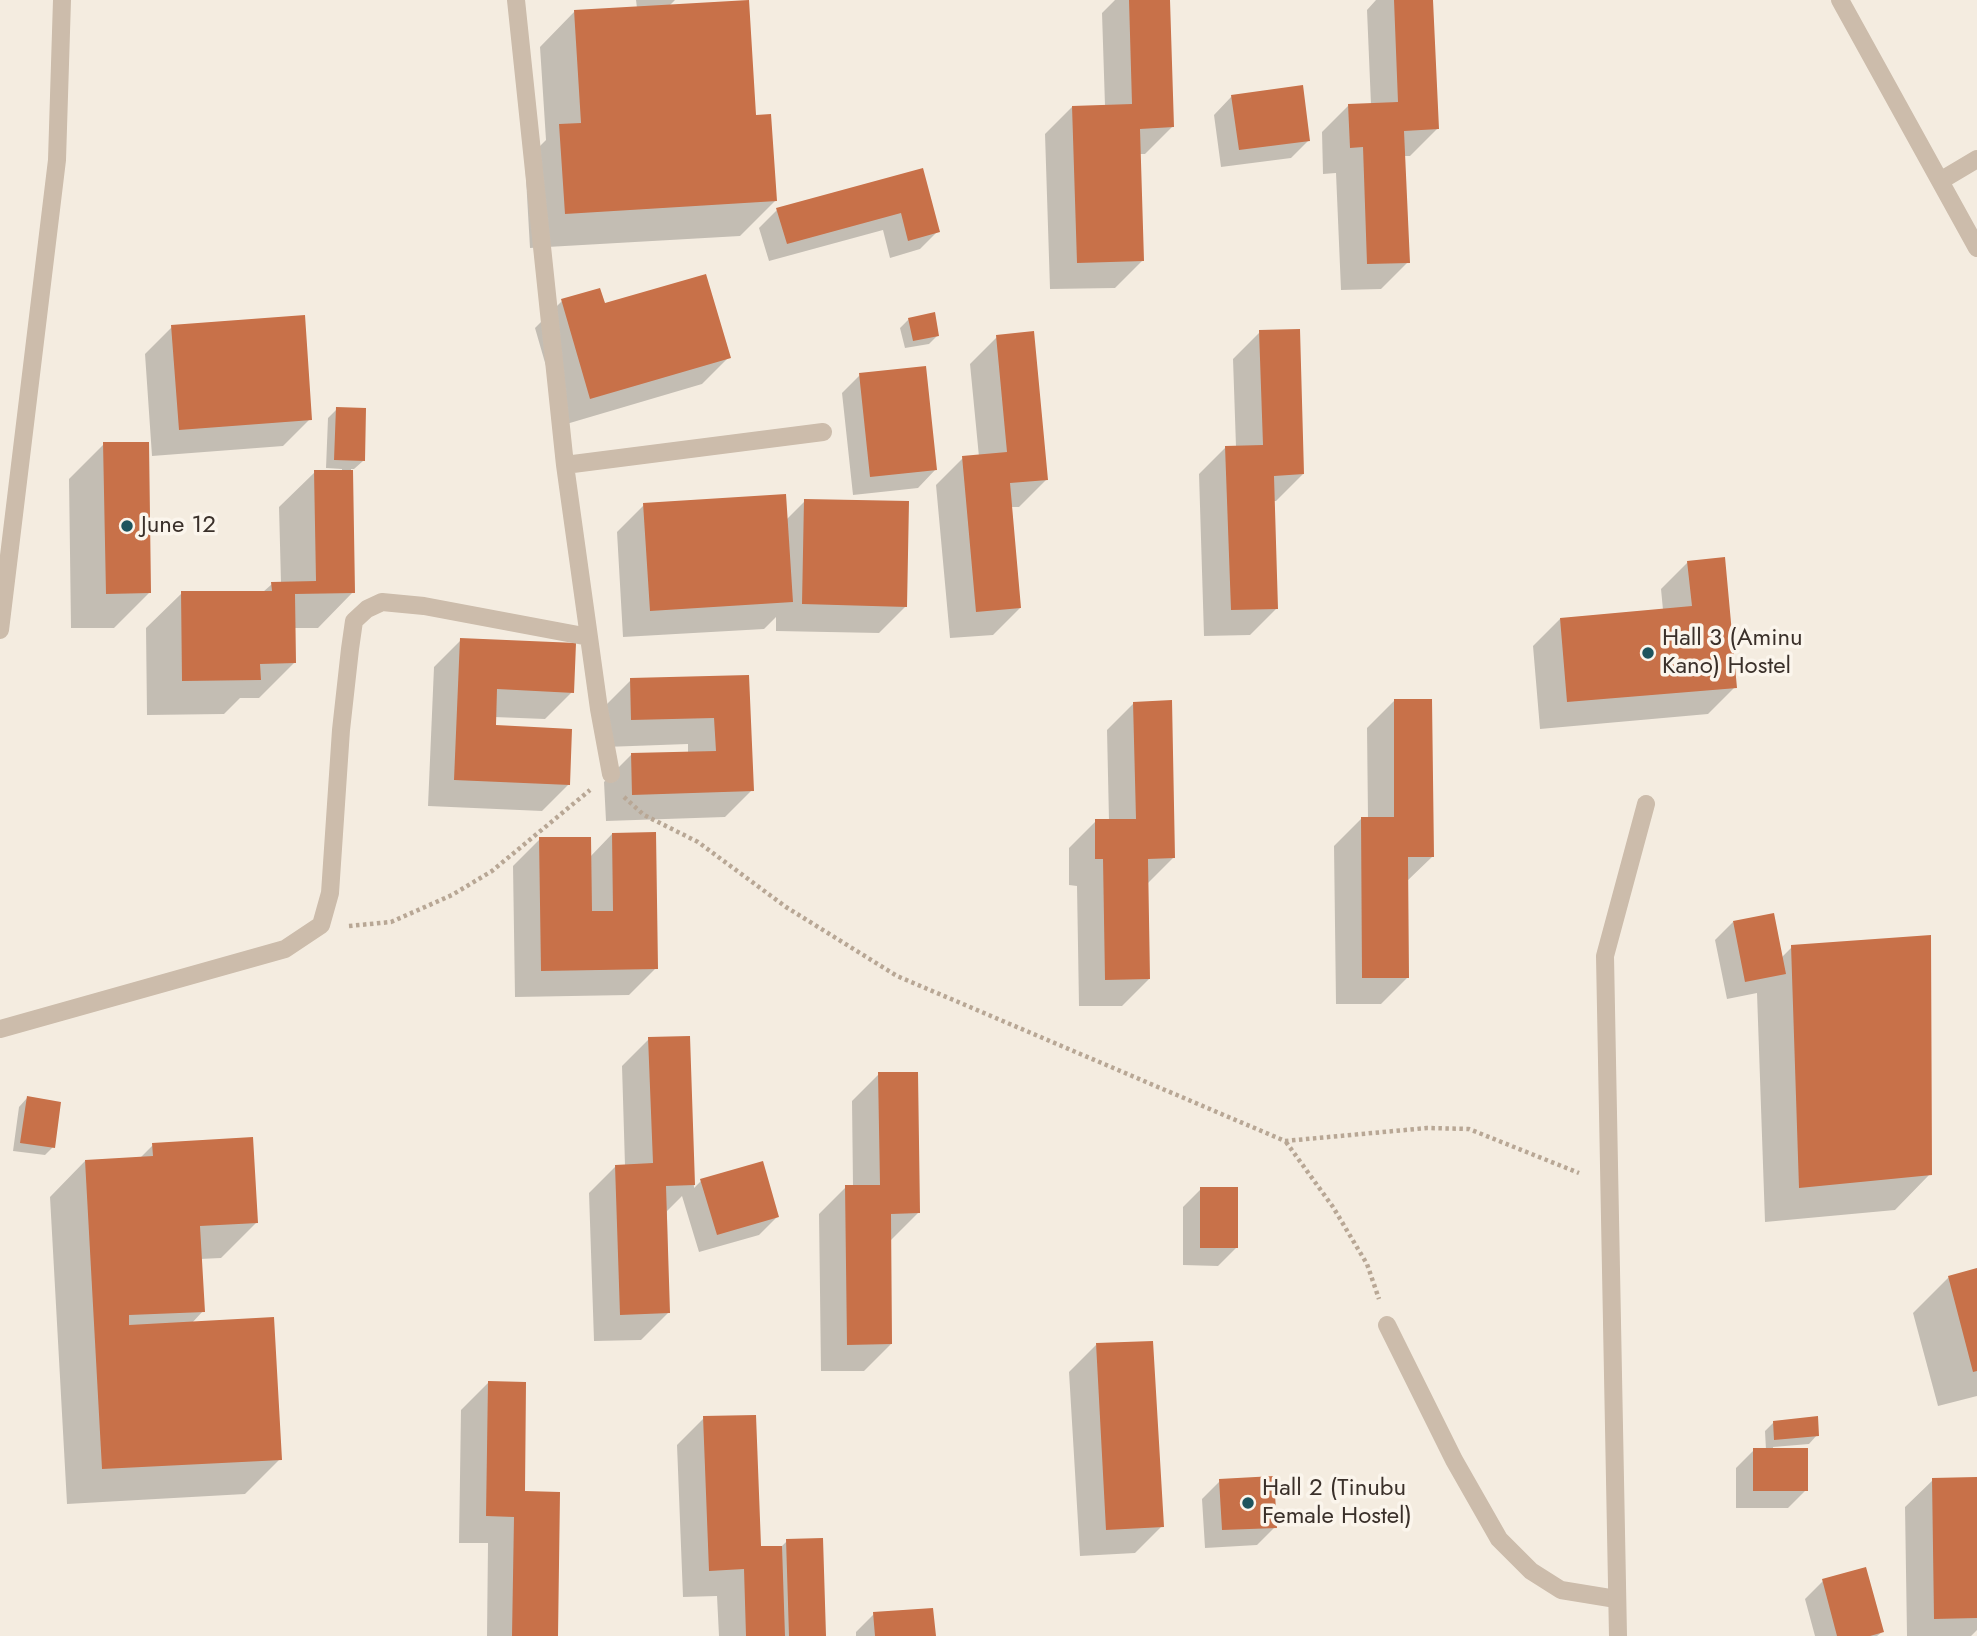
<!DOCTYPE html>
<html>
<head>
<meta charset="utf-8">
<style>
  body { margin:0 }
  canvas { display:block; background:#f4ece0 }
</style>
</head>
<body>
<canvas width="1977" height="1636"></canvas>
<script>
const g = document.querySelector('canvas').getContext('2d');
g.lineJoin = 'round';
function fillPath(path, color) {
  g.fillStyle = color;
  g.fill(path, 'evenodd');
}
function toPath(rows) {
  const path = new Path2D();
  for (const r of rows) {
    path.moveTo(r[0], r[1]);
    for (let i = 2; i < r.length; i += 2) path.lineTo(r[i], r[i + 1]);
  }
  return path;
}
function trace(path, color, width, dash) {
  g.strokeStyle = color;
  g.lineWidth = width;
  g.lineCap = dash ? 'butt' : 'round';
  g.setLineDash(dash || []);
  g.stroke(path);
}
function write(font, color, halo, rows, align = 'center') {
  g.font = font + ' Jost,sans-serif';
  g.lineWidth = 7;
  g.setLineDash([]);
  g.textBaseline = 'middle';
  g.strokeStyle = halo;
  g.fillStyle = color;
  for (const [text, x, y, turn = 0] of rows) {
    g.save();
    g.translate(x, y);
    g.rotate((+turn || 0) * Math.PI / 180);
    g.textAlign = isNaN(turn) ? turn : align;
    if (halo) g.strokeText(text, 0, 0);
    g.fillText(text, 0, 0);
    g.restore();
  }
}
const shadow = toPath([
  [636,0,675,0,669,6,754,116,775,201,740,236,530,248,525,161,546,140,540,47,575,11,637,8],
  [1115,0,1168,0,1172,127,1145,154,1139,154,1142,261,1115,288,1050,289,1045,134,1072,107,1105,106,1102,13],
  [1376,0,1431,0,1437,129,1410,156,1403,156,1408,262,1381,289,1341,290,1336,173,1323,174,1322,132,1349,105,1371,105,1367,10],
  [1232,96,1309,140,1291,158,1221,167,1214,115],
  [922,171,938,231,920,249,890,258,883,230,769,261,759,228,777,210],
  [562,301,604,305,729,357,702,384,563,425,535,328],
  [909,319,937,336,929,344,905,348,900,328],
  [172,327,310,419,283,446,152,456,145,354],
  [1260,332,1303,474,1276,501,1273,501,1277,608,1250,635,1204,636,1199,474,1226,447,1236,447,1233,359],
  [997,337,1046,480,1019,507,1011,507,1020,608,993,635,950,638,936,485,963,458,979,457,970,364],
  [860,375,936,469,918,488,853,495,842,393],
  [337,409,363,461,354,469,351,469,353,592,318,628,293,628,294,663,259,698,240,698,224,714,147,715,146,628,182,593,263,592,272,584,281,583,279,507,315,472,342,472,342,469,326,468,328,418],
  [104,444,149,593,114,628,71,628,69,479],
  [805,501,906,606,879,633,776,631,776,617,764,629,623,637,617,532,644,505,786,520],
  [1688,562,1735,687,1708,714,1540,729,1533,646,1560,619,1663,610,1661,589],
  [461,640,572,692,545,719,494,717,494,727,569,784,542,811,428,806,434,667],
  [748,677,752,790,725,817,606,821,604,782,631,755,688,753,688,744,605,747,604,707,631,680],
  [1394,701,1432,857,1406,882,1408,977,1381,1004,1336,1004,1334,846,1361,819,1368,819,1367,728],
  [1134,703,1173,858,1147,884,1149,979,1122,1006,1079,1006,1077,886,1069,885,1069,848,1096,821,1109,821,1107,730],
  [612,834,656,968,629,995,515,997,513,866,540,839,589,858],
  [1733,922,1781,958,1792,947,1930,1174,1895,1210,1765,1222,1757,993,1727,999,1715,940],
  [689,1038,694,1188,701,1181,777,1217,759,1235,699,1252,682,1196,667,1211,668,1313,641,1340,594,1341,589,1193,616,1166,625,1166,622,1066,649,1039],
  [879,1074,918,1213,891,1240,891,1344,864,1371,821,1371,819,1214,846,1187,853,1187,852,1101],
  [27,1098,53,1147,45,1155,13,1151,19,1107],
  [153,1145,256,1223,221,1258,200,1259,203,1311,191,1324,280,1459,245,1494,67,1504,50,1197,85,1161,140,1158],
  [1201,1189,1236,1248,1218,1266,1183,1265,1183,1207],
  [1977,1270,1977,1396,1938,1406,1913,1313,1949,1277],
  [1096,1345,1162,1526,1135,1553,1080,1556,1069,1372],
  [488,1383,523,1493,556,1636,487,1636,488,1543,459,1543,461,1410],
  [704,1418,760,1548,780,1548,787,1541,824,1636,719,1636,717,1596,683,1597,677,1445],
  [1774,1422,1817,1435,1809,1444,1773,1447,1773,1450,1806,1490,1788,1508,1736,1508,1736,1468,1754,1450,1766,1450,1765,1431],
  [1977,1479,1977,1630,1971,1636,1907,1636,1905,1507,1933,1480],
  [1220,1481,1275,1527,1257,1545,1205,1548,1202,1499],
  [1823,1581,1882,1632,1877,1636,1815,1636,1805,1599],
  [874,1614,934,1636,856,1636,856,1632]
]);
const building = toPath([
  [749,0,756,115,771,114,777,201,565,214,559,124,581,123,574,10],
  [1129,0,1170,0,1174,127,1140,129,1144,261,1077,263,1072,106,1132,104],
  [1394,0,1433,0,1439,129,1404,131,1410,263,1367,264,1363,147,1350,148,1348,104,1398,102],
  [1303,85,1310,141,1239,150,1231,95],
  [923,168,940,232,908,241,901,213,787,244,776,208],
  [706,274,731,358,590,399,561,299,600,288,605,303],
  [935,312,939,336,913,341,908,318],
  [305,315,312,420,179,430,171,325],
  [1300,329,1304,474,1274,476,1278,609,1231,610,1225,446,1263,445,1259,330],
  [1034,331,1048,480,1010,483,1021,608,976,612,962,456,1007,452,996,335],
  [926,366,937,470,870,477,859,373],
  [336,407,366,408,365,461,334,460],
  [103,442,149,442,151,593,106,594],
  [314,470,353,470,355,593,295,594,296,663,260,664,261,680,182,681,181,591,272,591,271,582,316,581],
  [786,494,793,602,650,611,643,503],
  [804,499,909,501,907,607,802,604],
  [1725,557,1737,688,1567,702,1560,618,1692,606,1687,561],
  [460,638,576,643,574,693,497,689,496,725,572,729,570,785,454,780],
  [749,675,754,791,632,795,631,753,716,751,714,718,631,720,630,678],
  [1394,699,1432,699,1434,857,1408,857,1409,978,1362,978,1361,817,1394,817],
  [1172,700,1175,858,1148,859,1150,979,1105,980,1103,859,1095,859,1095,819,1136,819,1133,702],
  [656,832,658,969,541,971,539,837,591,837,592,911,613,911,612,833],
  [1774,913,1786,974,1745,982,1733,921],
  [1931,935,1932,1175,1799,1188,1791,945],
  [690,1036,695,1185,666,1186,670,1313,620,1315,615,1165,653,1163,648,1037],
  [878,1072,918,1072,920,1213,891,1214,892,1344,847,1345,845,1185,880,1185],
  [27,1096,61,1102,55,1148,20,1143],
  [253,1137,258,1223,200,1226,205,1312,129,1315,129,1325,274,1317,282,1460,102,1469,85,1160,153,1156,152,1143],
  [763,1161,779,1217,717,1235,700,1179],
  [1200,1187,1238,1187,1238,1248,1200,1248],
  [1977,1268,1977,1371,1973,1372,1948,1276],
  [1153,1341,1164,1527,1106,1530,1096,1343],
  [488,1381,526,1382,525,1491,560,1492,558,1636,512,1636,514,1517,486,1516],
  [756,1415,761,1546,782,1546,785,1636,746,1636,744,1569,709,1571,703,1416],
  [1818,1416,1819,1436,1774,1440,1773,1421],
  [1753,1448,1808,1448,1808,1491,1753,1491],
  [1274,1476,1277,1528,1222,1530,1219,1479],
  [1977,1477,1977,1618,1934,1619,1932,1478],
  [823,1538,826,1636,789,1636,786,1539],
  [1866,1567,1884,1632,1870,1636,1837,1636,1822,1579],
  [933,1608,936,1636,875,1636,873,1612]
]);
const path = toPath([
  [624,797,644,815,698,842,786,907,897,976,1285,1141,1427,1128,1469,1129,1579,1173],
  [349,926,391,922,452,895,492,871,590,790],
  [1286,1142,1333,1207,1367,1264,1379,1299]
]);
const service = toPath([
  [516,0,565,465,599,709,611,774],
  [565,465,823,432],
  [0,1029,285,949,321,925,330,893,341,730,350,649,354,621,367,609,382,602,424,606,589,637],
  [1387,1325,1454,1460,1499,1539,1531,1571,1561,1590,1616,1599]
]);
const minor = toPath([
  [1840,0,1977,248],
  [1940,181,1977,159],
  [0,630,57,160,62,0],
  [1618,1636,1605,956,1646,804]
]);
const markers = [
  [127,526,7,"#1e545d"],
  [1648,653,7,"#1e545d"],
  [1248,1503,7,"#1e545d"]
];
const poiNames = [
  ["June 12",141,526],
  ["Hall 3 (Aminu",1662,639],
  ["Kano) Hostel",1662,667],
  ["Hall 2 (Tinubu",1262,1489],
  ["Female Hostel)",1262,1517]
];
fillPath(shadow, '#0003');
fillPath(building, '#c87149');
trace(path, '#b8a795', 4.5, [3.5, 3.5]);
trace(service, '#ccbcab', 18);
trace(minor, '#ccbcab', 18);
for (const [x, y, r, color] of markers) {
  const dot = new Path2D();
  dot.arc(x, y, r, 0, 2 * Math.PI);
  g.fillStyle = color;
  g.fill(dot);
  trace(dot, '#fbf5ec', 2.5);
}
write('24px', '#3a302a', '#fbf5ec', poiNames, 'left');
</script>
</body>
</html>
